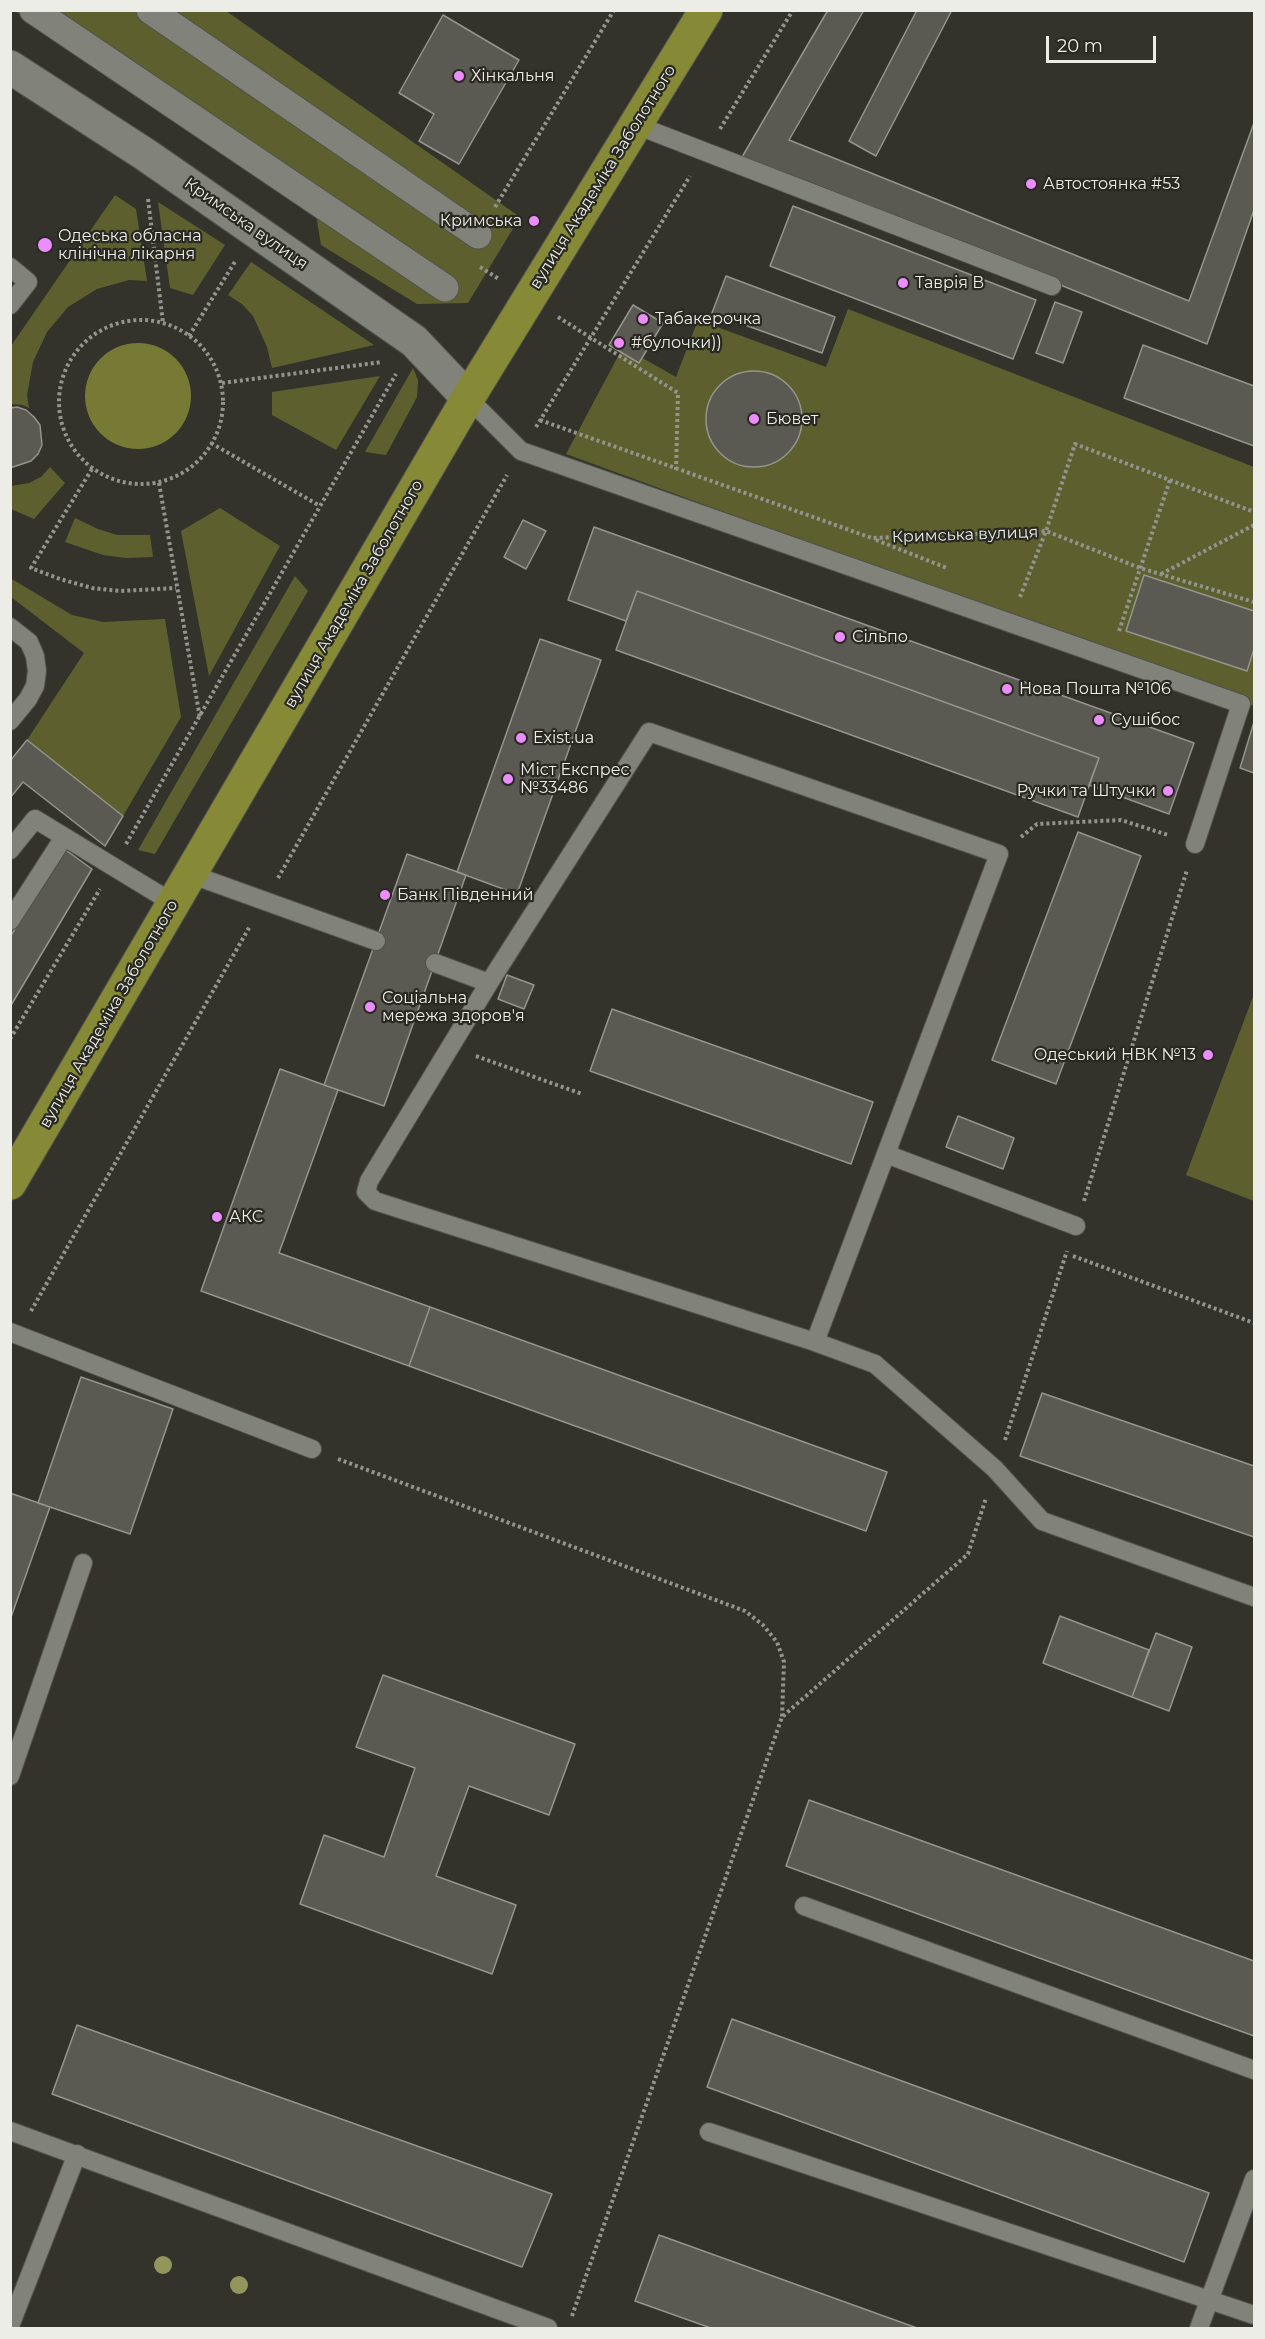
<!DOCTYPE html>
<html>
<head>
<meta charset="utf-8">
<style>
  body { margin:0 }
  #map { position:relative; width:1265px; height:2339px; overflow:hidden; background:#33332c; font-family:Montserrat,sans-serif }
  canvas { display:block }
  .frame { position:absolute; inset:0; border:12px solid #edede8; pointer-events:none }
  .scale { position:absolute; left:1046px; top:36px; width:110px; height:27px; box-sizing:border-box; border:3px solid #edede8; border-top:0; padding-left:8px; font-size:18px; line-height:21px; white-space:nowrap; color:#edede8; -webkit-text-stroke:4px #292922; paint-order:stroke }
</style>
</head>
<body>
<div id="map">
<canvas width="1265" height="2339"></canvas>
<div class="frame"></div>
<div class="scale">20 m</div>
</div>
<script>
const g = document.querySelector('canvas').getContext('2d');
g.lineJoin = 'round';
function fillPath(path, color) {
  g.fillStyle = color;
  g.fill(path, 'evenodd');
}
function toPath(rows) {
  const path = new Path2D();
  for (const r of rows) {
    if (r.length === 3) {
      path.moveTo(r[0] + r[2], r[1]);
      path.arc(r[0], r[1], r[2], 0, 2 * Math.PI);
      continue;
    }
    path.moveTo(r[0], r[1]);
    for (let i = 2; i < r.length; i += 2) path.lineTo(r[i], r[i + 1]);
  }
  return path;
}
function trace(path, color, width, dash) {
  g.strokeStyle = color;
  g.lineWidth = width;
  g.lineCap = dash ? 'butt' : 'round';
  g.setLineDash(dash || []);
  g.stroke(path);
}
function write(font, color, halo, rows, align = 'center') {
  g.font = font + ' Montserrat,sans-serif';
  g.lineWidth = 4.5;
  g.setLineDash([]);
  g.textBaseline = 'middle';
  g.strokeStyle = halo;
  g.fillStyle = color;
  for (const [text, x, y, turn = 0] of rows) {
    g.save();
    g.translate(x, y);
    g.rotate((+turn || 0) * Math.PI / 180);
    g.textAlign = isNaN(turn) ? turn : align;
    if (halo) g.strokeText(text, 0, 0);
    g.fillText(text, 0, 0);
    g.restore();
  }
}
const green = toPath([
  [15,11,226,11,520,217,468,303,417,304,321,245,315,208],
  [115,195,136,209,147,281,129,280,97,289,68,307,47,332,33,362,27,395,29,408,23,405,11,404,11,346],
  [158,202,225,245,193,295,170,288],
  [251,262,374,345,272,368,267,347,253,316,242,304,228,295],
  [848,309,1254,467,1254,706,566,454,623,347,676,377,698,320,826,367],
  [413,368,418,380,417,397,386,455,365,452],
  [380,376,336,450,272,415,272,392],
  [50,467,65,483,34,519,11,509,11,486,29,483,41,477],
  [220,508,280,546,209,676,181,531],
  [75,518,98,529,117,535,150,535,153,557,126,558,103,555,65,542],
  [295,576,308,591,155,854,138,850],
  [10,578,72,615,103,622,165,619,181,717,123,816,27,740,84,653,11,597],
  [1254,994,1254,1201,1186,1175]
]);
const water = toPath([
  [138,396,53]
]);
const building = toPath([
  [828,10,864,10,789,140,1189,301,1254,123,1254,210,1207,344,742,157,828,10],
  [917,10,952,10,876,156,849,141,917,10],
  [443,15,519,60,459,164,419,141,434,114,399,93,443,15],
  [793,206,1036,300,1013,359,770,266,793,206],
  [726,276,835,317,822,353,712,313,726,276],
  [1055,302,1082,312,1063,363,1036,353,1055,302],
  [633,305,663,323,639,363,609,345,633,305],
  [1143,345,1254,386,1254,446,1124,398,1143,345],
  [754,419,48],
  [17,407,26,410,34,417,40,425,42,445,38,454,31,461,13,467,10,467,10,408,17,407],
  [523,520,546,531,526,569,504,557,523,520],
  [594,527,1194,743,1169,814,1089,785,1099,758,637,591,626,621,568,600,594,527],
  [1144,575,1254,611,1254,649,1247,671,1126,631,1144,575],
  [637,591,1099,758,1078,817,616,650,637,591],
  [540,639,601,660,517,894,457,872,540,639],
  [1254,722,1254,773,1240,768,1254,722],
  [27,740,123,816,105,846,23,782,10,798,10,761,27,740],
  [1078,832,1141,856,1056,1084,992,1060,1078,832],
  [63,848,92,869,10,1007,10,937,63,848],
  [407,854,466,875,384,1106,324,1085,407,854],
  [507,975,534,985,524,1009,498,999,507,975],
  [612,1009,873,1102,851,1164,590,1071,612,1009],
  [280,1069,338,1090,279,1253,430,1307,409,1366,201,1291,280,1069],
  [958,1116,1014,1138,1003,1169,946,1147,958,1116],
  [430,1307,887,1472,866,1531,409,1366,430,1307],
  [81,1377,173,1409,130,1534,38,1503,81,1377],
  [1042,1393,1254,1466,1254,1537,1020,1456,1042,1393],
  [10,1493,50,1507,10,1620,10,1493],
  [1060,1616,1149,1650,1132,1697,1043,1663,1060,1616],
  [1156,1633,1192,1647,1169,1711,1132,1697,1156,1633],
  [383,1675,575,1744,549,1815,469,1786,436,1876,516,1905,492,1974,300,1904,324,1835,384,1857,415,1768,356,1747,383,1675],
  [809,1800,1254,1961,1254,2036,786,1866,809,1800],
  [732,2019,1209,2193,1184,2262,707,2087,732,2019],
  [77,2025,552,2194,522,2267,52,2094,77,2025],
  [659,2235,917,2328,711,2328,694,2322,635,2301,659,2235]
]);
const path = toPath([
  [720,129,793,10],
  [148,199,163,323],
  [495,207,614,10],
  [480,267,499,279],
  [558,317,678,393,676,470],
  [141,402,82],
  [189,336,236,260],
  [222,383,382,362],
  [540,420,872,538,1046,531,1140,568,1254,602],
  [536,427,690,176],
  [211,443,320,506],
  [92,469,31,568,60,579,92,588,120,591,176,588],
  [159,483,200,718],
  [876,540,947,568],
  [1161,574,1254,525],
  [1020,597,1046,531,1075,444,1254,512],
  [1119,631,1170,480],
  [1021,837,1037,824,1121,820,1168,835],
  [126,844,396,374],
  [278,878,507,475],
  [10,1039,100,889],
  [476,1056,582,1094],
  [1084,1201,1187,870],
  [1073,1256,1254,1323],
  [31,1311,250,926],
  [1005,1440,1067,1251],
  [338,1459,745,1611,763,1625,777,1642,784,1662,782,1717],
  [572,2316,782,1717,968,1554,986,1498]
]);
const service = toPath([
  [636,125,1052,286],
  [10,267,28,282,10,305],
  [468,398,521,451,1241,704,1195,844],
  [10,627,29,642,35,656,37,671,35,686,28,699,10,721],
  [10,850,35,819,173,903],
  [190,874,376,941],
  [10,921,64,837],
  [435,963,489,983],
  [886,1154,1076,1226],
  [10,1332,312,1449],
  [815,1342,999,854,649,732,489,983,369,1181,366,1192,375,1201,815,1342,875,1364,995,1469,1042,1521,1254,1597],
  [10,1776,83,1563],
  [804,1906,1254,2070],
  [10,2131,548,2328],
  [709,2132,1254,2315],
  [10,2326,77,2154],
  [1199,2328,1254,2179]
]);
const pedestrian = toPath([
  [33,10,445,288],
  [150,10,478,235]
]);
const minor = toPath([
  [10,67,146,155,414,341,468,398]
]);
const trunk = toPath([
  [10,1183,468,398,706,10]
]);
const trees = [
  [163,2265],
  [239,2285]
];
const markers = [
  [459,76,6,"#eb8dfc"],
  [1031,184,6,"#eb8dfc"],
  [534,221,6,"#eb8dfc"],
  [45,245,8,"#eb8dfc"],
  [903,283,6,"#eb8dfc"],
  [643,319,6,"#eb8dfc"],
  [619,343,6,"#eb8dfc"],
  [754,419,6,"#eb8dfc"],
  [840,637,6,"#eb8dfc"],
  [1007,689,6,"#eb8dfc"],
  [1099,720,6,"#eb8dfc"],
  [521,738,6,"#eb8dfc"],
  [508,779,6,"#eb8dfc"],
  [1168,791,6,"#eb8dfc"],
  [385,895,6,"#eb8dfc"],
  [370,1007,6,"#eb8dfc"],
  [1208,1055,6,"#eb8dfc"],
  [217,1217,6,"#eb8dfc"]
];
const poiNames = [
  ["Хінкальня",471,76],
  ["Автостоянка #53",1043,184],
  ["Кримська",522,221,"right"],
  ["Одеська обласна",58,236],
  ["клінічна лікарня",58,254],
  ["Таврія В",915,283],
  ["Табакерочка",655,319],
  ["#булочки))",631,343],
  ["Бювет",766,419],
  ["Сільпо",852,637],
  ["Нова Пошта №106",1019,689],
  ["Сушібос",1111,720],
  ["Exist.ua",533,738],
  ["Міст Експрес",520,770],
  ["№33486",520,788],
  ["Ручки та Штучки",1156,791,"right"],
  ["Банк Південний",397,895],
  ["Соціальна",382,998],
  ["мережа здоров'я",382,1016],
  ["Одеський НВК №13",1196,1055,"right"],
  ["АКС",229,1217]
];
const streetNames = [
  ["вулиця Академіка Заболотного",603,177,-58],
  ["Кримська вулиця",246,224,35],
  ["Кримська вулиця",965,535,-2],
  ["вулиця Академіка Заболотного",354,594,-60],
  ["вулиця Академіка Заболотного",109,1014,-60]
];
fillPath(green, '#5d602e');
fillPath(water, '#767a35');
fillPath(building, '#5a5a52');
trace(building, '#94958c', 1.5);
trace(service, '#51524b', 20);
trace(pedestrian, '#51524b', 29);
trace(minor, '#51524b', 35);
trace(trunk, '#51524b', 35);
trace(path, '#94948e', 4, [3, 3]);
trace(service, '#818279', 18);
trace(pedestrian, '#818279', 27);
trace(minor, '#818279', 33);
trace(trunk, '#868936', 33);
g.fillStyle = '#92955c';
for (const [x, y] of trees) {
  g.beginPath();
  g.arc(x, y, 9, 0, 2 * Math.PI);
  g.fill();
}
for (const [x, y, r, color] of markers) {
  const dot = new Path2D();
  dot.arc(x, y, r, 0, 2 * Math.PI);
  g.fillStyle = color;
  g.fill(dot);
  trace(dot, '#292922', 2);
}
write('16px', '#edede8', '#292922', poiNames, 'left');
write('16px', '#edede8', '#292922', streetNames);
</script>
</body>
</html>
